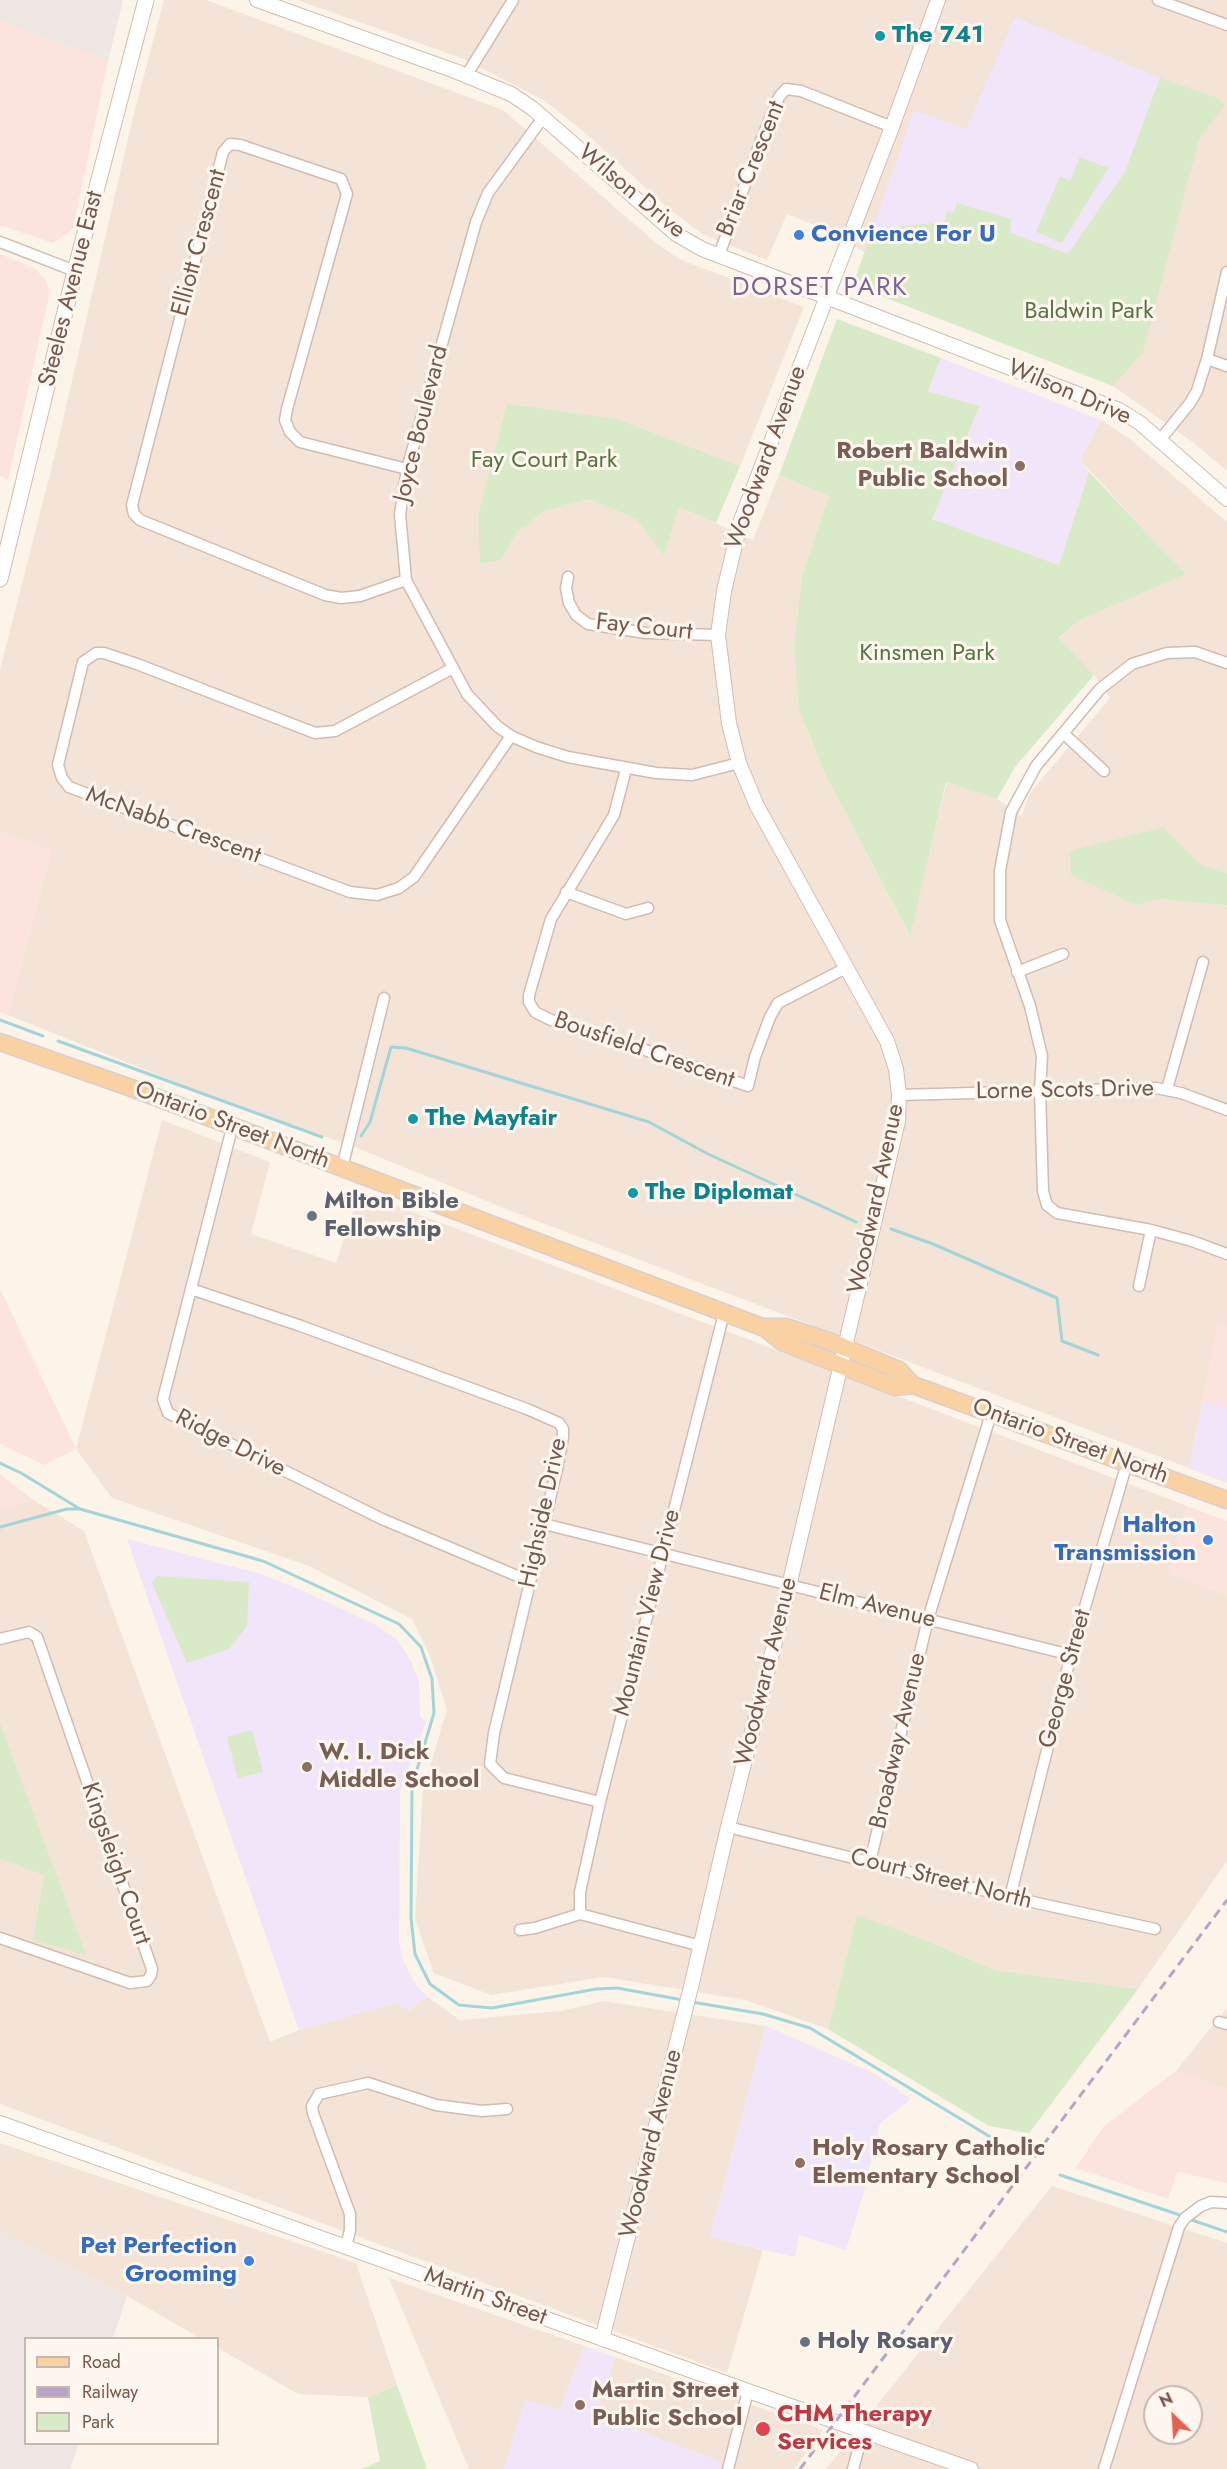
<!DOCTYPE html>
<html>
<head>
<meta charset="utf-8">
<style>
  body { margin:0 }
  #map { position:relative; width:1227px; height:2469px; overflow:hidden; background:#fcf3e9; font-family:Jost,sans-serif }
  canvas { display:block }
  .legend { position:absolute; left:24px; top:2337px; width:195px; height:108px; box-sizing:border-box; background:#fff7ef; border:2px solid #c9b7ae; margin:0; padding:8px 10px; list-style:none; font-size:18px; color:#77584c }
  .legend li { display:flex; align-items:center; gap:12px; height:30px }
  .legend b { width:30px; border:2px solid #c9b7ae }
  .north { position:absolute; left:1143px; top:2385px; width:60px; height:60px; box-sizing:border-box; background:#fff7ef; border:2px solid #c9b7ae; border-radius:50%; rotate:335deg; font-size:16px; font-weight:700; line-height:24px; text-align:center; color:#77584c }
  .north::after { content:''; display:block; margin:auto; width:21px; height:27px; background:#e46350; clip-path:polygon(50% 0,100% 100%,50% 72%,0 100%) }
</style>
</head>
<body>
<div id="map">
<canvas width="1227" height="2469"></canvas>
<ul class="legend">
<li><b style="height:8px;background:#f9d1a3"></b>Road</li>
<li><b style="height:8px;background:#b5a6c7"></b>Railway</li>
<li><b style="height:16px;background:#d8eac7"></b>Park</li>
</ul>
<div class="north">N</div>
</div>
<script>
const g = document.querySelector('canvas').getContext('2d');
g.lineJoin = 'round';
function fillPath(path, color) {
  g.fillStyle = color;
  g.fill(path, 'evenodd');
}
function toPath(rows) {
  const path = new Path2D();
  for (const r of rows) {
    path.moveTo(r[0], r[1]);
    for (let i = 2; i < r.length; i += 2) path.lineTo(r[i], r[i + 1]);
  }
  return path;
}
function trace(path, color, width, dash) {
  g.strokeStyle = color;
  g.lineWidth = width;
  g.lineCap = dash ? 'butt' : 'round';
  g.setLineDash(dash || []);
  g.stroke(path);
}
function write(font, color, halo, rows, align = 'center') {
  g.font = font + ' Jost,sans-serif';
  g.lineWidth = 6;
  g.setLineDash([]);
  g.textBaseline = 'middle';
  g.strokeStyle = halo;
  g.fillStyle = color;
  for (const [text, x, y, turn = 0] of rows) {
    g.save();
    g.translate(x, y);
    g.rotate((+turn || 0) * Math.PI / 180);
    g.textAlign = isNaN(turn) ? turn : align;
    if (halo) g.strokeText(text, 0, 0);
    g.fillText(text, 0, 0);
    g.restore();
  }
}
const residential = toPath([
  [164,0,206,0,503,110,656,243,679,259,804,307,740,466,618,419,480,563,501,560,517,532,545,511,588,499,636,519,664,554,679,507,753,540,779,475,829,496,802,576,794,645,808,733,824,772,909,935,947,781,997,799,1022,816,1030,793,1110,698,1094,675,1059,639,1080,620,1185,574,1080,460,1101,420,1130,439,1227,522,1227,1328,1218,1325,1189,1468,521,1215,362,1150,191,1088,8,1015,51,851,0,832,0,670,56,450,134,113],
  [297,0,1227,0,1227,471,1194,443,1113,386,858,287,864,252,828,230,787,214,767,260,704,235,669,209,584,132,545,101,464,59],
  [162,1120,270,1162,251,1234,336,1263,360,1192,1187,1506,1169,1573,1227,1595,1227,1861,1138,1989,995,1970,918,1937,857,1916,828,2029,745,2000,604,1977,491,1995,434,1973,415,1919,423,1789,447,1710,430,1656,412,1619,309,1566,112,1498,76,1449],
  [33,1500,84,1531,270,2042,299,2030,396,2003,409,2010,427,1997,460,2020,561,2011,603,2001,766,2026,710,2237,763,2250,727,2373,0,2104,0,1510],
  [1227,2008,1227,2089,1176,2071],
  [0,2143,356,2263,397,2385,368,2397,298,2394,218,2348,218,2338,200,2338,127,2296,0,2231],
  [1052,2186,1227,2243,1227,2469,826,2469],
  [1155,2397,1191,2397,1191,2433,1155,2433],
  [389,2278,584,2346,560,2409,525,2401,504,2469,469,2469],
  [615,2357,823,2430,794,2469,720,2469,722,2463,596,2414]
]);
const commercial = toPath([
  [0,21,108,61,73,229,53,243,0,225],
  [0,254,34,268,45,279,50,291,8,480,0,476],
  [0,832,51,850,8,1015,0,1012],
  [0,1289,76,1449,44,1465,0,1444],
  [1218,1324,1227,1328,1227,1481,1189,1468],
  [0,1474,33,1500,0,1510],
  [1187,1506,1227,1521,1227,1595,1169,1573],
  [1176,2071,1227,2089,1227,2183,1178,2172,1168,2199,1076,2168,1103,2127]
]);
const industrial = toPath([
  [0,0,123,0,108,61,0,21],
  [0,2231,127,2296,113,2338,26,2338,26,2444,79,2444,70,2469,0,2469]
]);
const education = toPath([
  [1015,17,1160,78,1125,172,1068,254,948,211,945,222,873,229,914,110,966,129],
  [941,358,1101,420,1080,460,1089,472,1059,565,932,519,980,406,928,391],
  [1203,1401,1227,1408,1227,1483,1189,1468],
  [127,1539,261,1574,303,1591,378,1626,397,1640,411,1661,419,1682,420,1717,426,1722,400,1791,399,1941,403,1960,413,1981,427,1997,409,2010,396,2003,299,2030],
  [766,2026,873,2073,911,2099,880,2123,863,2195,846,2250,799,2235,795,2257,710,2237],
  [584,2346,615,2357,596,2414,722,2462,720,2469,504,2469,525,2400,560,2409]
]);
const green = toPath([
  [1160,78,1215,97,1225,105,1199,139,1143,352,1113,386,858,287,854,281,873,229,944,222,947,211,953,213,957,203,1011,219,1010,233,1068,254,1125,172],
  [1080,157,1108,168,1062,243,1036,232,1060,176,1070,181],
  [837,319,941,358,928,391,980,406,932,519,1059,565,1089,472,1186,574,1080,620,1059,638,1094,675,1015,767,997,799,946,782,910,936,824,772,799,709,794,645,802,576,829,496,779,475],
  [507,404,618,419,740,466,716,523,679,507,664,555,636,519,588,499,545,511,517,532,501,560,480,564,478,516],
  [1163,827,1201,865,1227,873,1227,905,1161,899,1136,905,1071,875,1070,851],
  [157,1576,249,1582,247,1626,229,1649,187,1663,152,1583],
  [0,1723,86,1955,33,1940,44,1875,0,1859],
  [252,1730,263,1772,238,1778,227,1737],
  [857,1915,918,1937,995,1970,1138,1989,1029,2133,989,2126,828,2029],
  [397,2385,427,2469,361,2469,380,2461,368,2397]
]);
const stream = toPath([
  [0,1020,43,1036],
  [58,1041,322,1137],
  [361,1136,370,1122,391,1047,406,1048,649,1122,708,1154,856,1222],
  [891,1229,933,1244,1057,1298,1062,1341,1098,1355],
  [0,1463,21,1473,80,1509,263,1561,399,1624,421,1647,432,1679,434,1713,412,1786,411,1918,415,1954,430,1984,459,2005,492,2008,596,1989,617,1988,683,2000],
  [0,1527,67,1509,80,1509],
  [692,2002,763,2014,810,2028,1022,2156],
  [1060,2175,1183,2216],
  [1189,2219,1227,2232]
]);
const minor = toPath([
  [1158,0,1227,25],
  [466,76,513,0],
  [542,119,488,193,476,222,407,469,400,514,406,580,467,694,497,726,511,736,536,747,568,757,656,773,692,775,739,763],
  [0,242,75,271],
  [719,255,762,138,779,97,786,89,801,91,892,127],
  [1207,359,1227,366],
  [1160,440,1190,403,1197,391,1207,359,1227,272],
  [568,577,566,588,569,603,576,615,588,624,646,633,718,635],
  [406,580,360,596,341,598,325,595,140,520,134,514,132,505,223,152,230,144,240,145,341,179,347,194,287,409,285,420,290,432,300,442,407,469],
  [1227,663,1195,652,1167,653,1132,664,1100,689,1036,766,1011,812,1000,871,1000,920,1030,1006,1042,1056,1040,1090,1043,1191,1047,1205,1057,1213,1151,1230,1192,1241,1227,1254],
  [453,668,335,731,315,733,137,664,104,653,96,653,83,662,58,765,62,778,69,787,350,892,377,895,399,888,414,877,511,736],
  [1063,733,1104,771],
  [626,769,614,815,551,919,529,995,529,1002,535,1012,551,1020,631,1045,748,1086,755,1057,770,1017,778,1003,846,968],
  [566,892,626,914,648,908],
  [1017,972,1063,954],
  [1167,1089,1203,962],
  [899,1095,1156,1088,1181,1093,1227,1110],
  [232,1128,163,1399,168,1413,382,1519,529,1581],
  [342,1168,384,998],
  [1139,1286,1151,1230],
  [191,1289,301,1326,527,1409,559,1423,563,1429,563,1437,557,1469,494,1733,490,1764,504,1778,600,1802],
  [544,1524,1071,1655],
  [0,1639,29,1632,37,1637,152,1969,151,1975,147,1981,130,1983,0,1938],
  [728,1827,1010,1897,1155,1929],
  [870,1862,928,1619,991,1414],
  [1010,1897,1071,1655,1127,1463],
  [580,1914,580,1892,600,1802,724,1313],
  [520,1930,535,1928,580,1914,701,1946],
  [1219,2022,1227,2024],
  [346,2247,350,2230,350,2214,313,2113,312,2106,319,2094,368,2083,436,2105,482,2111,507,2109],
  [728,2469,748,2391],
  [853,2469,863,2432],
  [1104,2469,1179,2227,1185,2218,1201,2206,1211,2202,1227,2203]
]);
const tertiary = toPath([
  [257,0,455,71,511,94,532,108,561,133,676,234,702,249,1119,410,1140,423,1227,499],
  [0,2123,748,2391,971,2469],
  [602,2339,691,1987,728,1827,789,1586,898,1121,899,1095,896,1069,887,1041,757,806,739,763,729,723,718,635,724,591,741,520,892,127,938,0]
]);
const secondary = toPath([
  [0,579,75,271,146,0]
]);
const primary = toPath([
  [0,1042,137,1090,762,1327,786,1327,829,1341,899,1370,913,1385,1227,1500],
  [765,1328,782,1342,895,1387,913,1385]
]);
const rail = toPath([
  [800,2469,1227,1900]
]);
const markers = [
  [880,36,6,"#0f9aa8"],
  [799,235,6,"#3f7fe0"],
  [1020,466,6,"#8d6e63"],
  [413,1119,6,"#0f9aa8"],
  [633,1193,6,"#0f9aa8"],
  [312,1216,6,"#6b7280"],
  [1208,1540,6,"#3f7fe0"],
  [307,1767,6,"#8d6e63"],
  [800,2163,6,"#8d6e63"],
  [249,2261,6,"#3f7fe0"],
  [805,2342,6,"#6b7280"],
  [580,2405,6,"#8d6e63"],
  [763,2429,8,"#e0444e"]
];
const cultureNames = [
  ["The 741",892,36],
  ["The Mayfair",425,1119],
  ["The Diplomat",645,1193]
];
const streetNames = [
  ["Briar Crescent",752,169,-68],
  ["Wilson Drive",631,192,40],
  ["Elliott Crescent",200,243,-75],
  ["Steeles Avenue East",72,289,-76],
  ["Wilson Drive",1069,393,23],
  ["Joyce Boulevard",422,424,-76],
  ["Woodward Avenue",767,458,-70],
  ["Fay Court",644,628,6],
  ["McNabb Crescent",173,826,20],
  ["Bousfield Crescent",644,1051,19],
  ["Lorne Scots Drive",1065,1091,-1],
  ["Ontario Street North",232,1126,21],
  ["Woodward Avenue",877,1199,-78],
  ["Ontario Street North",1070,1442,20],
  ["Ridge Drive",230,1444,27],
  ["Highside Drive",544,1513,-78],
  ["Elm Avenue",877,1607,14],
  ["Mountain View Drive",648,1613,-76],
  ["Woodward Avenue",767,1672,-76],
  ["George Street",1066,1679,-75],
  ["Broadway Avenue",899,1741,-77],
  ["Kingsleigh Court",115,1864,71],
  ["Court Street North",941,1880,14],
  ["Woodward Avenue",652,2144,-76],
  ["Martin Street",485,2297,20]
];
const shopNames = [
  ["Convience For U",811,235,"left"],
  ["Halton",1196,1526],
  ["Transmission",1196,1554],
  ["Pet Perfection",237,2247],
  ["Grooming",237,2275]
];
const parkNames = [
  ["Baldwin Park",1089,312],
  ["Fay Court Park",544,461],
  ["Kinsmen Park",927,654]
];
const educationNames = [
  ["Robert Baldwin",1008,452,"right"],
  ["Public School",1008,480,"right"],
  ["W. I. Dick",319,1753],
  ["Middle School",319,1781],
  ["Holy Rosary Catholic",812,2149],
  ["Elementary School",812,2177],
  ["Martin Street",592,2391],
  ["Public School",592,2419]
];
const worshipNames = [
  ["Milton Bible",324,1202],
  ["Fellowship",324,1230],
  ["Holy Rosary",817,2342]
];
const healthNames = [
  ["CHM Therapy",777,2415],
  ["Services",777,2443]
];
const neighbourhoodNames = [
  ["DORSET PARK",820,289]
];
fillPath(residential, '#f4e4d7');
fillPath(commercial, '#fce3dd');
fillPath(industrial, '#ede6e2');
fillPath(education, '#f0e5f9');
fillPath(green, '#d8eac7');
trace(stream, '#a3d5d8', 3);
trace(minor, '#d1bcb1', 13);
trace(tertiary, '#d1bcb1', 16);
trace(secondary, '#d4bcae', 17);
trace(primary, '#d9d0cd', 19);
trace(minor, '#fff', 10);
trace(tertiary, '#fff', 14);
trace(secondary, '#fff', 15);
trace(primary, '#f9d1a3', 16);
trace(rail, '#b5a6c7', 3, [9, 6]);
for (const [x, y, r, color] of markers) {
  const dot = new Path2D();
  dot.arc(x, y, r, 0, 2 * Math.PI);
  g.fillStyle = color;
  g.fill(dot);
  trace(dot, '#fff7ef', 2);
}
write('bold 24px', '#0d838f', '#fff7ef', cultureNames, 'left');
write('24px', '#77584c', '#fff7ef', streetNames);
write('bold 24px', '#366cbe', '#fff7ef', shopNames, 'right');
write('24px', '#567641', '#fff7ef', parkNames);
write('bold 24px', '#785e54', '#fff7ef', educationNames, 'left');
write('bold 24px', '#5b616d', '#fff7ef', worshipNames, 'left');
write('bold 24px', '#be3a42', '#fff7ef', healthNames, 'left');
g.letterSpacing = '1.5px';
write('26px', '#7f6493', '#fff7ef', neighbourhoodNames);
g.letterSpacing = '0px';
</script>
</body>
</html>
